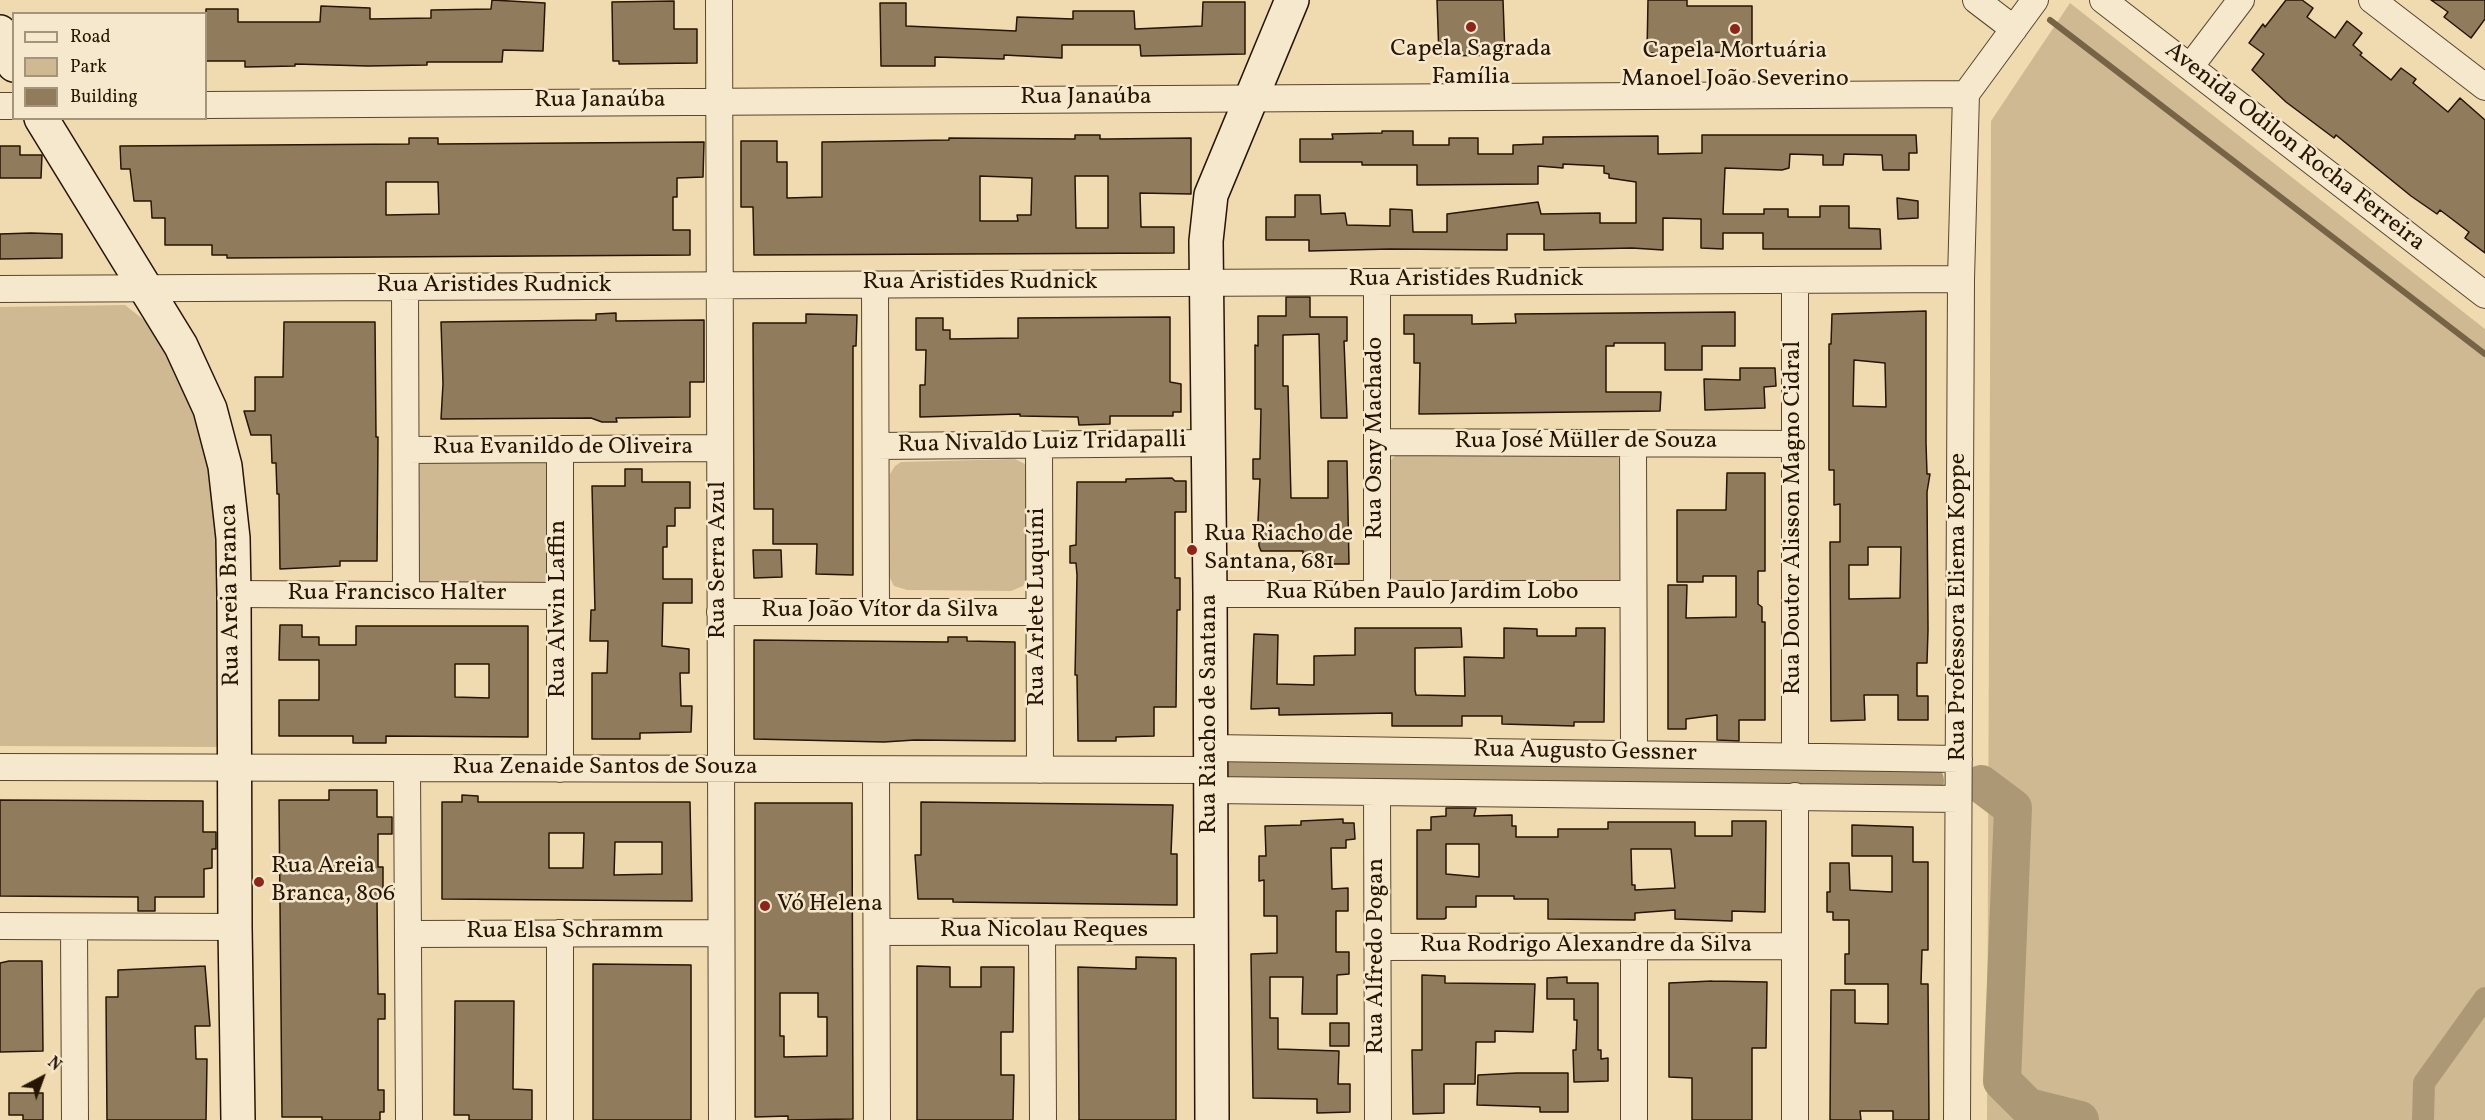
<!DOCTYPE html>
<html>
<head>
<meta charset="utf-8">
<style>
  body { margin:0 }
  #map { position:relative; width:2485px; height:1120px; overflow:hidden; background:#f0dbb1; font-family:Vollkorn,serif }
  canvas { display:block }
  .legend { position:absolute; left:12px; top:12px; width:195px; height:108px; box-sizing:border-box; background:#f5e8cc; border:2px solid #a3947b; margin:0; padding:8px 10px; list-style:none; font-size:18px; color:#271501 }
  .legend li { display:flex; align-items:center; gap:12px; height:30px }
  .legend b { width:30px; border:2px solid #a3947b }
  .north { position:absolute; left:12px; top:1048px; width:60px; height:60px; -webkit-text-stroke:4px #f5e8cc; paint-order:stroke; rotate:41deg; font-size:16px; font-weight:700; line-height:24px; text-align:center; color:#271501 }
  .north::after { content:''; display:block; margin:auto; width:21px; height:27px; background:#271501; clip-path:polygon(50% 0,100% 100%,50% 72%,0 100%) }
</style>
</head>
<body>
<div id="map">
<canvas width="2485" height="1120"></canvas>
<ul class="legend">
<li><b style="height:8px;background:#f5e8cc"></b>Road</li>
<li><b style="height:16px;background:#ceb993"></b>Park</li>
<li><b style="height:16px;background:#907c5d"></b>Building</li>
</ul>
<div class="north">N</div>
</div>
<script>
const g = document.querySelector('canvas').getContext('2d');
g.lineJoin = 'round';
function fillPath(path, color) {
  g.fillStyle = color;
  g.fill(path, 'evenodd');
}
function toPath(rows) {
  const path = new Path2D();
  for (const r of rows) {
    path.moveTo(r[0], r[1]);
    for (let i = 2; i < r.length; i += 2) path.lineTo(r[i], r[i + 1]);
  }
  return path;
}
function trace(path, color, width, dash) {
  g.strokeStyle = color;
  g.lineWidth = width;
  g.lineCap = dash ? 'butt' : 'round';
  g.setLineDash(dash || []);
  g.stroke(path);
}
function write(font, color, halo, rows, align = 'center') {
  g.font = font + ' Vollkorn,serif';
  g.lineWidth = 5;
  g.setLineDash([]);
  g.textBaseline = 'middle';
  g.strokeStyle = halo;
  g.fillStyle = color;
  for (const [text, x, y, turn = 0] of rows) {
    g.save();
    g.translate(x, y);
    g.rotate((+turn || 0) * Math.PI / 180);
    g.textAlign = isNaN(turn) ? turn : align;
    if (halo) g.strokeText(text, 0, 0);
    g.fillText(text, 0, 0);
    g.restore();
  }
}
const green = toPath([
  [2070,3,2485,329,2485,1120,1987,1120,1991,121],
  [125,305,153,327,201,412,217,491,218,747,0,746,0,307],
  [1612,454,1623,461,1623,578,1620,582,1396,582,1387,574,1388,463,1394,457,1397,455],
  [1015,459,1027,465,1028,578,1023,586,1011,591,907,590,894,586,889,576,890,474,895,466,901,462],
  [550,462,547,583,544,585,424,585,418,582,418,463]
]);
const stream = toPath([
  [2050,20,2485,354]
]);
const canal = toPath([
  [2423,1120,2424,1083,2485,998]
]);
const river = toPath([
  [1222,768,1925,781],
  [1981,784,2013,808,2002,1081,2028,1107,2080,1120]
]);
const building = toPath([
  [492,0,545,3,543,51,503,50,502,62,427,62,427,65,368,66,295,64,295,66,245,67,245,61,206,61,206,9,238,9,238,22,320,22,321,6,370,8,370,19,431,18,431,10,491,9,492,0],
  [1437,0,1503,0,1505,55,1439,56,1437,0],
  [1648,0,1687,0,1687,6,1752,6,1752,52,1647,53,1648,0],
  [2286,0,2302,0,2313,8,2307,17,2335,38,2347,21,2362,33,2353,45,2362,53,2360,55,2391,80,2401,68,2416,79,2413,83,2448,112,2460,98,2485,120,2485,253,2465,238,2469,232,2440,210,2437,214,2411,196,2336,135,2334,138,2286,102,2252,70,2264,54,2249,43,2263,24,2265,27,2286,0],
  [2431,0,2485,0,2485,19,2471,38,2444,17,2448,12,2431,0],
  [674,1,674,29,697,29,697,63,619,64,619,61,613,61,612,2,674,1],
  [1203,2,1245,2,1245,54,1141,56,1140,45,1062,45,1062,58,1004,55,1004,59,935,57,935,66,881,66,880,3,906,3,906,26,1016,31,1017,17,1073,19,1073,11,1134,11,1135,29,1202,26,1203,2],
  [1382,131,1413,131,1413,145,1449,145,1449,138,1478,138,1478,154,1513,154,1513,145,1543,144,1543,137,1658,136,1658,154,1702,153,1702,135,1916,135,1917,153,1909,153,1909,170,1883,170,1882,155,1844,154,1843,165,1823,165,1823,155,1790,154,1789,168,1782,170,1725,168,1723,214,1764,214,1764,209,1788,209,1788,217,1820,217,1820,206,1849,206,1849,228,1880,229,1881,249,1763,249,1763,233,1723,233,1723,249,1701,248,1701,219,1663,218,1663,250,1632,248,1544,250,1544,234,1507,234,1507,250,1390,249,1309,251,1309,240,1266,240,1266,217,1295,217,1295,195,1320,195,1321,214,1345,213,1347,225,1390,226,1390,209,1412,210,1413,232,1447,232,1447,214,1538,202,1541,214,1600,213,1600,223,1636,223,1636,182,1609,178,1609,174,1604,173,1604,166,1563,164,1563,168,1538,166,1538,184,1417,185,1417,165,1362,165,1362,162,1300,162,1300,139,1333,139,1332,134,1382,133,1382,131],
  [1075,135,1100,135,1100,139,1108,139,1191,138,1191,194,1140,193,1141,227,1174,227,1174,253,754,255,753,207,741,207,741,141,777,141,777,162,787,162,787,198,822,197,822,142,949,140,949,138,1075,139,1075,135],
  [980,176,1032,178,1031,215,1017,215,1018,221,980,221,980,176],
  [1075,176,1108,176,1108,228,1076,228,1075,176],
  [409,138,438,138,438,144,704,142,703,177,677,178,677,197,673,197,673,230,690,230,690,255,227,258,227,255,212,255,212,245,165,245,165,218,152,218,151,201,134,201,130,169,121,169,120,146,409,144,409,138],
  [386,182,438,182,439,214,386,215,386,182],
  [0,146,20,146,20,155,42,155,41,178,0,178,0,146],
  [1897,198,1918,201,1918,218,1898,219,1897,198],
  [31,233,62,234,62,258,0,259,0,234,31,233],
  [1286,297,1310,297,1310,317,1347,317,1347,341,1344,341,1347,418,1321,418,1319,334,1283,335,1283,386,1288,386,1291,498,1328,498,1328,461,1347,461,1349,564,1312,564,1312,562,1303,562,1303,551,1261,551,1259,546,1258,522,1260,479,1253,479,1253,459,1260,459,1261,409,1255,409,1255,345,1258,346,1258,316,1286,316,1286,297],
  [1926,311,1926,443,1927,474,1930,474,1927,492,1928,630,1927,663,1917,663,1917,696,1928,696,1928,720,1898,720,1898,695,1864,695,1865,720,1831,721,1830,542,1840,542,1840,504,1834,505,1834,470,1829,470,1829,344,1831,344,1832,314,1926,311],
  [1854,360,1885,363,1886,407,1853,406,1854,360],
  [1868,547,1901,547,1900,598,1849,599,1849,565,1868,565,1868,547],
  [1735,312,1735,346,1702,346,1702,370,1665,370,1665,343,1614,343,1614,346,1606,346,1606,392,1661,392,1660,411,1419,414,1420,363,1414,363,1414,334,1404,334,1404,315,1472,315,1472,324,1516,323,1515,314,1735,312],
  [616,313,616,321,704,320,704,382,690,382,690,417,616,418,617,422,602,422,591,418,441,419,443,384,441,322,596,320,596,314,616,313],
  [806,314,857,315,856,346,853,346,853,575,816,574,817,544,773,544,773,509,754,509,753,323,806,323,806,314],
  [1170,317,1170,382,1181,384,1181,412,1173,412,1173,416,1110,416,1110,424,1079,425,1078,417,1020,416,1020,414,920,417,920,385,925,385,926,350,916,350,916,318,943,318,943,330,950,330,950,339,1018,338,1018,318,1170,317],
  [284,322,375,322,376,437,378,437,377,561,340,561,340,566,280,569,279,494,277,494,276,463,272,463,271,435,251,435,244,411,255,411,255,377,283,377,284,322],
  [1740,368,1775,368,1776,386,1764,387,1765,408,1705,410,1704,379,1740,380,1740,368],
  [625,469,642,469,642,482,690,482,690,508,675,508,675,526,667,526,667,547,663,547,663,579,692,579,692,603,663,603,662,646,689,649,689,673,680,673,681,706,692,706,691,732,640,733,640,739,592,739,592,673,607,673,608,641,590,641,591,610,595,610,592,486,625,486,625,469],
  [1727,473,1765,473,1765,571,1758,571,1758,604,1762,607,1762,622,1765,622,1765,720,1739,720,1739,741,1717,740,1717,715,1686,719,1686,729,1668,729,1668,585,1687,585,1686,618,1736,617,1736,576,1703,576,1703,582,1677,582,1677,510,1726,510,1727,473],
  [1172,478,1175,481,1186,481,1186,512,1175,512,1175,578,1180,578,1180,610,1177,610,1176,707,1154,707,1154,736,1116,737,1116,741,1078,741,1077,675,1075,675,1077,575,1076,563,1070,563,1070,546,1076,545,1077,482,1126,482,1126,479,1172,478],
  [753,550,781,550,782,577,754,578,753,550],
  [280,625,302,625,302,637,319,637,319,645,356,645,356,626,528,626,528,737,386,736,386,743,353,743,353,736,279,736,279,700,319,700,319,660,279,660,280,625],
  [455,664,489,664,489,698,455,697,455,664],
  [1355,628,1461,628,1462,647,1415,648,1415,690,1416,695,1465,696,1464,657,1504,658,1504,628,1537,629,1537,636,1576,636,1576,628,1605,628,1604,722,1574,722,1574,726,1502,724,1502,716,1462,716,1462,726,1392,726,1392,713,1279,715,1279,708,1251,709,1254,634,1278,635,1277,684,1314,685,1314,656,1355,655,1355,628],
  [948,637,967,637,967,641,1015,642,1015,741,915,740,884,742,754,739,754,640,948,642,948,637],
  [329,790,377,790,377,817,392,817,392,834,378,834,378,867,383,867,383,897,377,897,378,994,385,994,385,1019,378,1019,378,1090,384,1090,384,1112,380,1112,380,1120,322,1120,322,1117,282,1117,279,800,329,800,329,790],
  [462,795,478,796,478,802,690,802,692,901,442,899,442,802,462,802,462,795],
  [549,833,584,833,583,868,549,868,549,833],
  [615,842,662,842,662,874,614,875,615,842],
  [0,800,203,801,203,832,216,832,216,849,212,849,212,868,204,869,204,897,155,897,155,911,138,911,138,897,0,896,0,800],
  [921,802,1173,805,1171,854,1177,854,1177,905,953,902,953,899,918,899,915,855,921,855,921,802],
  [755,803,852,803,853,1119,788,1120,788,1116,755,1117,755,803],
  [780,993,818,993,818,1017,827,1017,827,1056,784,1057,784,1036,780,1036,780,993],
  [1446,808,1476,808,1474,816,1512,815,1512,826,1516,826,1516,837,1558,837,1558,829,1608,829,1608,822,1695,822,1695,836,1732,836,1732,821,1766,821,1765,912,1732,911,1732,921,1675,919,1675,910,1635,913,1635,920,1548,919,1548,899,1514,899,1514,896,1476,896,1476,907,1446,907,1446,918,1444,919,1417,919,1417,830,1431,830,1431,817,1446,816,1446,808],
  [1446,844,1479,844,1479,877,1446,874,1446,844],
  [1631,849,1671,849,1675,888,1635,890,1635,885,1632,885,1631,849],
  [1343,819,1343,823,1354,823,1355,839,1346,840,1346,848,1331,848,1332,889,1348,888,1348,911,1336,911,1336,952,1349,952,1349,974,1337,975,1337,1014,1302,1014,1303,977,1270,977,1270,1018,1278,1018,1278,1049,1339,1051,1338,1084,1350,1084,1350,1112,1317,1113,1317,1099,1253,1098,1251,954,1277,953,1277,916,1264,916,1264,880,1259,881,1259,856,1266,856,1265,826,1301,825,1301,821,1343,819],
  [1852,825,1913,827,1913,862,1928,862,1928,950,1922,950,1921,984,1928,984,1929,1120,1893,1120,1893,1111,1860,1111,1861,1120,1830,1120,1831,990,1855,990,1855,1023,1888,1024,1888,984,1845,984,1845,954,1849,954,1849,920,1833,920,1833,912,1827,912,1827,892,1830,892,1830,863,1849,863,1850,890,1892,892,1892,856,1852,856,1852,825],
  [1136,957,1176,958,1176,1120,1079,1120,1078,967,1136,969,1136,957],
  [9,961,42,961,43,1051,0,1052,0,963,9,961],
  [593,964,691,965,691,1120,593,1120,593,964],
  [205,966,210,1026,195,1026,196,1059,207,1059,206,1120,107,1120,106,997,118,997,118,970,205,966],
  [917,966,950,967,950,987,981,987,981,967,1014,967,1013,1032,1001,1032,1001,1075,1014,1075,1013,1120,917,1120,917,966],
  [1422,975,1445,976,1445,983,1535,984,1533,1032,1495,1031,1495,1042,1476,1042,1475,1084,1444,1084,1444,1113,1413,1114,1412,1050,1422,1050,1422,975],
  [1567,977,1567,983,1598,983,1598,1050,1601,1050,1601,1059,1608,1058,1608,1081,1574,1082,1573,1050,1576,1050,1577,1020,1574,1020,1574,999,1547,999,1547,978,1567,977],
  [1712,981,1767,982,1766,1048,1752,1048,1752,1120,1692,1120,1692,1078,1669,1077,1669,983,1712,981],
  [455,1001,514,1001,513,1089,532,1090,532,1120,469,1120,469,1115,454,1115,455,1001],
  [1330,1023,1349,1023,1349,1046,1330,1046,1330,1023],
  [1517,1073,1568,1073,1568,1112,1540,1112,1540,1107,1477,1105,1478,1075,1517,1073],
  [9,1093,43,1093,43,1120,23,1120,23,1115,9,1115,9,1093]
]);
const street = toPath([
  [719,0,722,1120],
  [1976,0,2014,29],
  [2103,0,2485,295],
  [2372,0,2485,87],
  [2190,67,2241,0],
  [1966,94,2035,0],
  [206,105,1966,94],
  [0,106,14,106],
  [1377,282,1377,594],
  [875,285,876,612],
  [405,287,406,595],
  [0,289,1961,279],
  [1377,442,1795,444],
  [1039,444,1040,770],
  [1633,444,1634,753],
  [876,446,1209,443],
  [560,449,560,769],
  [406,450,720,448],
  [234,594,560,596],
  [1210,594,1633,594],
  [720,612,1039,612],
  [1211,748,1959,759],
  [1795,756,1795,280],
  [0,767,1211,770],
  [407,768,409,1120],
  [876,770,877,1120],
  [1211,790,1958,799],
  [1377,792,1378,1120],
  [0,926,235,927],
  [74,927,75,1120],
  [877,932,1211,931],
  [1042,932,1043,1120],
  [560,933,560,1120],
  [408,934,721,933],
  [1634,946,1634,1120],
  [1378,947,1795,946],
  [1795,1120,1795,796],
  [1957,1120,1961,279,1966,94]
]);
const secondary = toPath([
  [0,32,14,65],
  [41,118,181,346,210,409,225,466,233,538,234,594,235,927,238,1120],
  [1212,1120,1210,594,1206,241,1211,195,1292,0]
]);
const markers = [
  [1471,27,6,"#8f2418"],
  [1735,29,6,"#8f2418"],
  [1192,550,6,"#8f2418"],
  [259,882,6,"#8f2418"],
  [765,906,6,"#8f2418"]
];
const poiNames = [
  ["Capela Sagrada",1471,51,"center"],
  ["Família",1471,79,"center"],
  ["Capela Mortuária",1735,53,"center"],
  ["Manoel João Severino",1735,81,"center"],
  ["Rua Riacho de",1204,536],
  ["Santana, 681",1204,564],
  ["Rua Areia",271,868],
  ["Branca, 806",271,896],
  ["Vó Helena",777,906]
];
const streetNames = [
  ["Rua Janaúba",1086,99],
  ["Rua Janaúba",600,102],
  ["Avenida Odilon Rocha Ferreira",2294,148,38],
  ["Rua Aristides Rudnick",1466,281],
  ["Rua Aristides Rudnick",980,284],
  ["Rua Aristides Rudnick",494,287],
  ["Rua Osny Machado",1377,438,-90],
  ["Rua José Müller de Souza",1586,443],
  ["Rua Nivaldo Luiz Tridapalli",1042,444,-1],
  ["Rua Evanildo de Oliveira",563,449],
  ["Rua Doutor Alisson Magno Cidral",1795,518,-90],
  ["Rua Serra Azul",720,560,-90],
  ["Rua Rúben Paulo Jardim Lobo",1422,594],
  ["Rua Areia Branca",232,595,-91],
  ["Rua Francisco Halter",397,595],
  ["Rua Arlete Luquíni",1039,607,-90],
  ["Rua Professora Eliema Koppe",1960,607,-90],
  ["Rua Alwin Laffin",560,609,-90],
  ["Rua João Vítor da Silva",880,612],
  ["Rua Riacho de Santana",1211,714,-90],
  ["Rua Augusto Gessner",1585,753,1],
  ["Rua Zenaide Santos de Souza",605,769],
  ["Rua Nicolau Reques",1044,932],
  ["Rua Elsa Schramm",565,933],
  ["Rua Rodrigo Alexandre da Silva",1586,947],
  ["Rua Alfredo Pogan",1378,956,-90]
];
fillPath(green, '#ceb993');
trace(stream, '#776447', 6);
trace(canal, '#ac9875', 22);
trace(river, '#ac9875', 38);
fillPath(building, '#907c5d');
trace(building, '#271501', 1.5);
trace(street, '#59462d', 28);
trace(secondary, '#271501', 36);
trace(street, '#f5e8cc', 26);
trace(secondary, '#f5e8cc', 33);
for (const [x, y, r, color] of markers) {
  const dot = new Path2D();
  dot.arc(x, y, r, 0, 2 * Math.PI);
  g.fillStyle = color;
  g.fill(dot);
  trace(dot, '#f5e8cc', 2);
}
write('24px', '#271501', '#f5e8cc', poiNames, 'left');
write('24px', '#271501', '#f5e8cc', streetNames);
</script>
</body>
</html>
